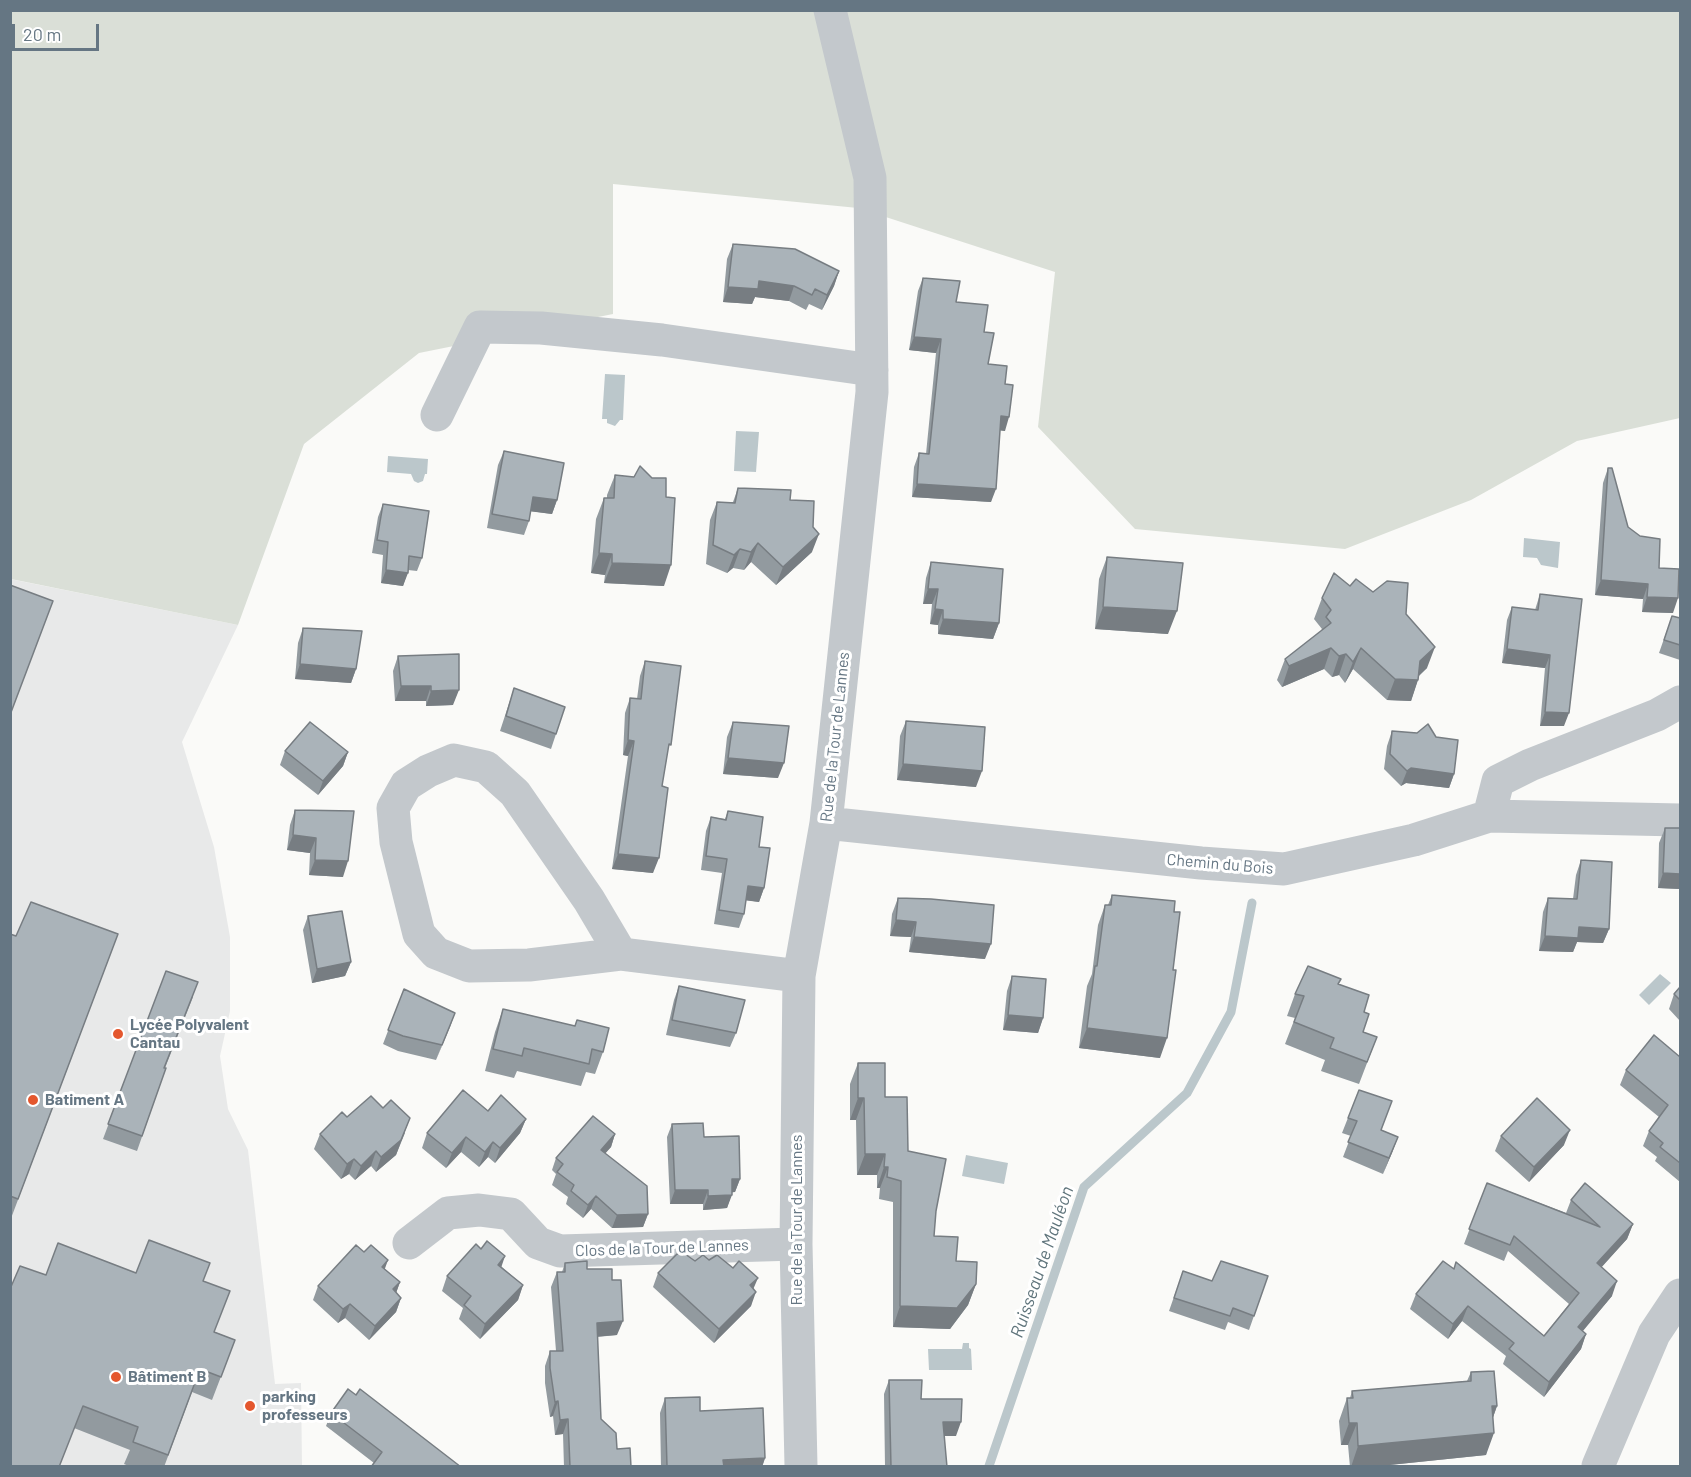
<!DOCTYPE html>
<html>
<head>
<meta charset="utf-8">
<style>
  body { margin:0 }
  #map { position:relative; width:1691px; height:1477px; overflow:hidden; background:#fafaf8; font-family:Barlow,sans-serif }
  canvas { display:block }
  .frame { position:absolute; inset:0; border:12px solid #657683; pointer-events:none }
  .scale { position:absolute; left:12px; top:24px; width:87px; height:27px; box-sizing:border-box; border:3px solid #657683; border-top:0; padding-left:8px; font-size:18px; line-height:21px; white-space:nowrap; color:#657683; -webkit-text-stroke:4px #fff; paint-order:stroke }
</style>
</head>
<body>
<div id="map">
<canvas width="1691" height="1477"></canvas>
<div class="frame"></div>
<div class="scale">20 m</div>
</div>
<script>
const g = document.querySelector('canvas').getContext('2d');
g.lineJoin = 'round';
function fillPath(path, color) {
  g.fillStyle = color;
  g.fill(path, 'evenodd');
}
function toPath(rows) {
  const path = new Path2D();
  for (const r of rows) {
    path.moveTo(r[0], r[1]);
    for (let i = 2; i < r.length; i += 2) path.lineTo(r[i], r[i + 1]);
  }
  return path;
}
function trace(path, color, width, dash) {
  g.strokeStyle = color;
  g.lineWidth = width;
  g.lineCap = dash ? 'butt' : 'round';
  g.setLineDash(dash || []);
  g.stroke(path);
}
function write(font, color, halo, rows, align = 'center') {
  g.font = font + ' Barlow,sans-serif';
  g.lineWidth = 6;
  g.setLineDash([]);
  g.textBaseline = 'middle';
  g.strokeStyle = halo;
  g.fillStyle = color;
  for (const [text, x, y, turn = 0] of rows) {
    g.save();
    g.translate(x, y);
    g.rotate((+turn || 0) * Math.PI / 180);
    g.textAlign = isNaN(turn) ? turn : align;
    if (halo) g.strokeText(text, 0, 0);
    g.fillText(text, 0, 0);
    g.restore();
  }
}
const built = toPath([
  [10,579,238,625,182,742,214,847,230,937,230,1011,220,1056,228,1109,248,1150,275,1384,301,1383,302,1466,11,1466]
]);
const green = toPath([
  [10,11,1680,11,1680,418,1577,441,1471,500,1345,549,1135,529,1038,427,1055,272,858,208,613,184,613,314,419,353,304,444,238,625,11,579]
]);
const water = toPath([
  [605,374,625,375,623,420,620,420,615,426,607,423,607,419,602,419],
  [736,431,759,432,756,472,734,471],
  [388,456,428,459,427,474,425,474,423,481,418,483,414,481,411,474,387,472],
  [1524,538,1560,542,1558,568,1541,565,1537,558,1523,557],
  [1660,974,1671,983,1649,1005,1639,995],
  [966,1155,1008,1163,1004,1184,962,1176],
  [963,1343,969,1343,969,1348,971,1349,972,1370,929,1370,928,1349,962,1349]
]);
const stream = toPath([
  [989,1466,1084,1187,1187,1093,1231,1012,1252,903]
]);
const minor = toPath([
  [437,415,480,327,541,328,662,340,872,370],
  [1489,816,1498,781,1530,765,1657,715,1680,702],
  [826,823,1201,863,1284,869,1414,840,1489,816,1680,820],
  [621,954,589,900,515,793,486,767,454,760,428,771,406,785,393,808,396,842,419,934,436,953,469,966,529,965,621,954,799,976],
  [409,1243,448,1213,479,1210,511,1214,538,1243,560,1251,796,1244],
  [801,1466,796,1244,799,976,826,823,872,392,870,178,830,10],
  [1598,1466,1654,1334,1680,1295]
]);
const wall = toPath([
  [733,244,839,271,834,286,822,310,809,304,806,310,789,301,755,297,752,304,723,302,727,259],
  [923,278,956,302,984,332,988,364,1005,384,1005,431,1000,430,991,502,912,497,914,467,919,453,926,454,936,353,909,350,918,291],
  [504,451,557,500,552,514,530,511,529,521,524,535,487,528,498,465],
  [1608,468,1628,527,1659,568,1673,613,1642,612,1643,599,1595,595,1603,483],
  [615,475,664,586,604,583,605,575,591,573,596,519,604,498,607,498,607,495],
  [738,488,790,500,812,552,776,585,751,562,744,570,733,568,727,573,706,564,710,520,717,502,733,502],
  [383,504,422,558,417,571,408,570,403,586,381,583,383,555,372,553,378,517],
  [1107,557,1168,634,1095,629,1099,579],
  [931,562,999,623,993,639,938,634,938,625,930,624,932,604,923,604,926,578],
  [1350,586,1373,592,1406,614,1427,668,1419,676,1411,701,1387,700,1353,669,1345,683,1339,675,1332,677,1324,669,1282,687,1277,680,1285,659,1321,631,1322,629,1314,619,1322,598],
  [1540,594,1564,726,1540,726,1545,668,1502,663,1507,620,1512,607,1535,610],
  [1672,616,1680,618,1680,660,1659,653],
  [303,628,356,669,351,683,295,679,298,643],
  [398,656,453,705,426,706,426,701,395,701,393,671],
  [645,661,667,757,662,786,653,873,612,869,628,756,623,755,625,713,630,698,637,699,640,676],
  [514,688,556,734,551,749,500,731],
  [906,721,976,787,897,780,900,736],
  [733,722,778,778,723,774,727,737],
  [1392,731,1454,774,1449,788,1406,783,1401,786,1384,769,1387,746],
  [285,751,348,752,343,766,318,795,280,765],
  [295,810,343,877,309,875,310,853,287,850,290,825],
  [728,811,759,847,764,888,759,902,746,900,744,914,739,928,714,924,722,873,701,870,706,831,711,817,725,819],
  [1665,828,1680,828,1680,889,1658,888,1659,843],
  [1581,860,1609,929,1603,943,1577,942,1573,952,1539,951,1543,912,1548,898,1573,899,1576,875],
  [1112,895,1160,1058,1079,1048,1087,986,1092,974,1098,925,1105,905,1108,905],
  [898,898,985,959,909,952,911,937,890,936,892,914],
  [308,916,351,962,345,976,312,983,303,930],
  [10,934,16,936,118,934,10,1221],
  [166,971,193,997,165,1068,166,1068,137,1151,103,1139],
  [1012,976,1043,1018,1038,1033,1003,1030,1007,991],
  [1339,984,1364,1012,1363,1032,1377,1037,1359,1084,1321,1071,1325,1060,1285,1044,1295,1018,1287,1016,1295,994],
  [679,986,736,1033,730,1047,666,1035,674,1000],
  [1680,987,1680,1021,1669,1009,1674,994],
  [404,989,455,1013,436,1060,398,1051,383,1044],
  [503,1009,603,1052,595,1074,586,1072,581,1086,517,1071,514,1078,485,1071,495,1032],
  [1680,1057,1680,1182,1655,1161,1657,1157,1643,1146,1649,1131,1659,1117,1620,1085,1626,1070],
  [858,1063,885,1097,908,1151,936,1211,934,1236,976,1284,968,1305,950,1329,893,1327,893,1202,879,1199,880,1188,877,1188,877,1175,857,1175,856,1120,850,1120,850,1084],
  [1359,1090,1381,1130,1398,1137,1383,1174,1343,1157,1351,1136,1342,1133],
  [488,1111,526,1119,520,1133,495,1163,488,1157,479,1167,461,1152,446,1168,422,1148,427,1133],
  [347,1117,405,1133,396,1155,376,1172,371,1166,355,1180,349,1174,341,1179,314,1149,320,1134],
  [672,1124,704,1137,740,1179,735,1192,732,1192,727,1208,703,1210,703,1204,670,1204,667,1137],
  [615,1134,611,1147,605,1153,648,1214,643,1227,612,1228,591,1209,583,1218,566,1204,568,1197,552,1185,556,1174,552,1170,556,1158],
  [1501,1136,1564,1145,1529,1182,1495,1151],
  [1487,1183,1566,1213,1571,1200,1633,1224,1627,1239,1601,1267,1612,1296,1582,1331,1586,1334,1581,1349,1544,1397,1503,1364,1506,1356,1462,1321,1448,1339,1410,1309,1416,1294,1443,1261,1544,1336,1569,1304,1508,1251,1504,1261,1464,1244],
  [481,1249,523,1285,518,1300,480,1339,459,1319,463,1308,442,1291,447,1276],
  [709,1260,754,1289,751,1306,714,1343,653,1287,658,1273,695,1261],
  [565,1263,587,1269,612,1280,617,1335,597,1337,601,1419,617,1449,631,1467,564,1467,563,1434,555,1435,553,1416,550,1417,545,1383,545,1366,550,1351,556,1351,551,1287,557,1272,562,1272],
  [385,1269,400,1282,396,1293,401,1298,396,1312,369,1340,345,1318,338,1323,313,1300,318,1286],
  [1183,1271,1212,1281,1268,1276,1249,1330,1228,1322,1225,1330,1169,1311],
  [136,1273,204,1281,215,1332,235,1340,212,1400,192,1392,164,1467,131,1467,124,1464,130,1450,74,1428,46,1275],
  [1471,1372,1497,1406,1493,1417,1486,1455,1370,1467,1350,1467,1348,1445,1341,1445,1339,1421,1347,1398,1350,1398,1352,1391,1467,1381],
  [889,1380,921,1399,956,1436,944,1436,947,1467,885,1467,884,1394],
  [665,1398,700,1411,765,1458,762,1467,661,1467,660,1413],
  [331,1413,461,1467,374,1463,326,1426]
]);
const shadedWall = toPath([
  [839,271,834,286,822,310,827,295],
  [759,281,794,286,789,301,755,297,752,304,723,302,728,287],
  [914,337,941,339,936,353,909,350],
  [1001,416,1009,417,1005,431,996,430],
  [917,484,996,489,991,502,912,497],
  [533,497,557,500,552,514,528,511],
  [819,534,812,552,776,585,783,567],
  [758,543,751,562,744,570,751,552],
  [740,549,733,568,727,573,734,555],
  [599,553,612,554,605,575,591,573],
  [612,563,671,565,664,586,604,583],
  [386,570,408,573,403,586,381,583],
  [1601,580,1648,584,1643,599,1595,595],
  [928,589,938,589,932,604,923,604],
  [1647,597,1678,598,1673,613,1642,612],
  [1103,607,1177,611,1168,634,1095,629],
  [935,609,943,610,938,625,930,624],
  [943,619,999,623,993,639,938,634],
  [1435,647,1427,668,1414,680,1418,680,1411,701,1387,700,1395,679,1420,661],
  [1331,648,1324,669,1282,687,1289,666],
  [1361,648,1353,669,1345,683,1353,662],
  [1507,649,1550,655,1545,668,1502,663],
  [1346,654,1339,675,1332,677,1339,656],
  [300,664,356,669,351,683,295,679],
  [401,686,431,686,426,701,395,701],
  [459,690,453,705,426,706,431,691],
  [1545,712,1569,713,1564,726,1540,726],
  [628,740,634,741,628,756,623,755],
  [348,752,343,766,318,795,323,781],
  [728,758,784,763,778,778,723,774],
  [903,764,982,771,976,787,897,780],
  [1411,768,1454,774,1449,788,1406,783,1401,786,1407,771],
  [293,835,316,838,310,853,287,850],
  [618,854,659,858,653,873,612,869],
  [315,860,348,861,343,877,309,875],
  [1663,873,1680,874,1680,889,1658,888],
  [748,886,764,888,759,902,743,900],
  [896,920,916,922,911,937,890,936],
  [1579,927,1609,929,1603,943,1577,942,1573,952,1539,951,1545,936],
  [914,937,991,944,985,959,909,952],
  [351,962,345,976,312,983,317,969],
  [455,1013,450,1027,436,1060,442,1045],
  [1008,1015,1043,1018,1038,1033,1003,1030],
  [1087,1028,1167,1038,1160,1058,1079,1048],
  [858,1098,864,1098,856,1120,850,1120],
  [410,1118,396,1155,376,1172,381,1157],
  [526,1119,520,1133,495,1163,500,1148],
  [1570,1130,1564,1145,1529,1182,1534,1167],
  [615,1134,611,1147,597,1163,601,1150],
  [466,1137,461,1152,446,1168,452,1153],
  [1398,1137,1392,1153,1383,1174,1389,1158],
  [493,1142,488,1157,479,1167,485,1152],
  [376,1151,371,1166,355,1180,361,1166],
  [865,1154,885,1154,877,1175,857,1175],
  [354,1159,349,1174,341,1179,347,1164],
  [884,1167,888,1167,880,1188,877,1188],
  [732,1179,740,1179,735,1192,727,1193],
  [675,1190,708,1190,703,1204,670,1204],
  [732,1195,727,1208,703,1210,708,1196],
  [596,1196,591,1209,583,1218,588,1205],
  [648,1214,643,1227,612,1228,617,1215],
  [1633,1224,1627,1239,1591,1279,1597,1263],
  [505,1256,500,1271,498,1265],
  [388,1260,383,1274,382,1267],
  [758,1278,752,1292,750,1285],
  [1617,1281,1612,1296,1573,1343,1578,1327],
  [400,1282,395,1296,393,1289],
  [976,1284,968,1305,950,1329,893,1327,900,1306],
  [523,1285,518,1300,480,1339,485,1324],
  [756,1292,751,1306,714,1343,719,1329],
  [401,1298,396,1312,369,1340,375,1326],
  [350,1304,345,1318,338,1323,343,1309],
  [1468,1306,1462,1321,1448,1339,1453,1324],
  [623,1321,617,1335,592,1337,597,1323],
  [1586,1334,1581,1349,1544,1397,1549,1382],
  [558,1401,553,1416,550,1417,555,1402],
  [1492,1406,1497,1406,1489,1429],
  [568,1419,563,1434,555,1435,560,1420],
  [943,1422,961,1422,956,1436,938,1436],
  [1349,1423,1357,1423,1348,1445,1341,1445],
  [1494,1433,1486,1455,1370,1467,1351,1467,1358,1446],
  [765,1458,762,1467,720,1467,723,1460]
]);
const building = toPath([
  [733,244,795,249,839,271,827,295,815,289,812,295,794,286,759,281,758,289,728,287,733,244],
  [923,278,960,281,956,302,988,305,984,332,994,333,988,364,1007,366,1005,384,1013,385,1009,417,1001,416,996,489,917,484,919,453,929,454,941,339,914,337,923,278],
  [504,451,564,463,557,500,533,497,529,521,492,514,504,451],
  [640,466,652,478,666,478,666,497,675,498,671,565,612,563,612,554,599,553,604,498,614,498,615,475,634,477,640,466],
  [1608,468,1612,468,1628,527,1640,536,1660,539,1659,568,1679,569,1678,598,1647,597,1648,584,1601,580,1608,468],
  [738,488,791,490,790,500,814,501,813,527,819,534,783,567,758,543,751,552,740,549,734,555,713,545,717,502,735,503,738,488],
  [383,504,429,511,422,558,409,556,408,573,386,570,388,542,377,540,383,504],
  [1107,557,1183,563,1177,611,1103,607,1107,557],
  [931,562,1003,569,999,623,943,619,943,610,935,609,938,589,928,589,931,562],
  [1334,573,1350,586,1356,579,1373,592,1387,581,1408,583,1406,614,1435,647,1420,661,1418,680,1395,679,1361,648,1353,662,1346,654,1339,656,1331,648,1289,666,1285,659,1331,623,1326,617,1331,610,1322,598,1334,573],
  [10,585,53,601,10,715,10,585],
  [1540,594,1582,599,1569,713,1545,712,1550,655,1507,649,1512,607,1538,610,1540,594],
  [1672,616,1680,618,1680,645,1664,640,1672,616],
  [303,628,362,631,356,669,300,664,303,628],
  [459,654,459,690,431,691,431,686,401,686,398,656,459,654],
  [645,661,681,666,671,745,669,744,662,786,668,788,659,858,618,854,634,741,628,740,630,698,641,699,645,661],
  [514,688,565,707,556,734,506,716,514,688],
  [906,721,985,727,982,771,903,764,906,721],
  [310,722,348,752,323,781,285,751,310,722],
  [733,722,789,726,784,763,728,758,733,722],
  [1428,724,1436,737,1458,740,1454,774,1411,768,1407,771,1390,754,1392,731,1417,733,1428,724],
  [295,810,354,811,348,861,315,860,316,838,293,835,295,810],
  [728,811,763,817,759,847,770,848,764,888,748,886,744,914,719,910,727,859,706,856,711,817,726,820,728,811],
  [1665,828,1680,828,1680,874,1663,873,1665,828],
  [1581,860,1612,862,1609,929,1579,927,1578,938,1545,936,1548,898,1577,899,1581,860],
  [1112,895,1175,901,1174,912,1180,912,1173,970,1176,970,1167,1038,1087,1028,1095,966,1097,966,1105,905,1111,905,1112,895],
  [898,898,931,899,994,905,991,944,914,937,916,922,896,920,898,898],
  [31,902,118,934,18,1199,10,1196,10,934,16,936,31,902],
  [342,911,351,962,317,969,308,916,342,911],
  [1308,966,1341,979,1338,984,1369,995,1364,1012,1369,1014,1363,1032,1377,1037,1367,1062,1330,1048,1334,1038,1294,1022,1304,996,1295,994,1308,966],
  [166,971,198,982,164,1068,166,1068,142,1136,108,1124,166,971],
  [1012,976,1046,979,1043,1018,1008,1015,1012,976],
  [679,986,745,1000,736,1033,672,1020,679,986],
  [1680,987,1680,1000,1674,994,1680,987],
  [404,989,455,1013,442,1045,403,1036,388,1030,404,989],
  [503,1009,575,1026,577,1020,609,1028,603,1052,592,1049,589,1064,524,1048,522,1056,493,1049,503,1009],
  [1654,1035,1680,1057,1680,1163,1660,1147,1663,1143,1649,1131,1668,1105,1626,1070,1654,1035],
  [858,1063,885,1063,885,1097,907,1097,908,1151,946,1159,936,1211,934,1236,958,1237,956,1261,977,1262,976,1284,957,1308,900,1306,901,1181,887,1177,888,1167,884,1167,885,1154,865,1154,864,1098,858,1098,858,1063],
  [463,1090,488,1111,501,1095,526,1119,500,1148,493,1142,485,1152,466,1137,452,1153,427,1133,463,1090],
  [1359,1090,1392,1101,1381,1130,1398,1137,1389,1158,1348,1142,1357,1121,1348,1118,1359,1090],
  [371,1096,383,1108,391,1100,410,1118,401,1140,381,1157,376,1151,361,1166,354,1159,347,1164,320,1134,342,1112,347,1117,371,1096],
  [1537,1098,1570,1130,1534,1167,1501,1136,1537,1098],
  [593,1116,615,1134,601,1150,647,1186,648,1214,617,1215,596,1196,588,1205,571,1191,574,1185,557,1172,563,1164,556,1158,593,1116],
  [703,1123,704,1137,739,1136,740,1179,732,1179,732,1195,708,1196,708,1190,675,1190,672,1124,703,1123],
  [1487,1183,1600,1227,1571,1200,1585,1183,1633,1224,1597,1263,1617,1281,1578,1327,1586,1334,1549,1382,1509,1349,1514,1343,1468,1306,1453,1324,1416,1294,1443,1261,1454,1269,1456,1262,1544,1336,1579,1293,1514,1236,1510,1245,1469,1229,1487,1183],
  [149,1240,210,1263,203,1281,230,1291,214,1332,235,1340,221,1377,200,1369,168,1455,133,1442,138,1427,83,1406,59,1467,10,1467,10,1289,20,1266,46,1275,58,1243,136,1273,149,1240],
  [487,1241,505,1256,498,1265,523,1285,485,1324,464,1305,471,1296,447,1276,476,1244,481,1249,487,1241],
  [356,1245,364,1252,371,1245,388,1260,382,1267,400,1282,393,1289,401,1298,375,1326,350,1304,343,1309,318,1286,356,1245],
  [677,1254,685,1254,695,1261,703,1255,709,1260,717,1255,733,1268,739,1261,758,1278,750,1285,756,1292,719,1329,658,1273,677,1254],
  [587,1261,587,1269,612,1269,612,1280,621,1280,623,1321,597,1323,601,1419,616,1433,617,1449,630,1448,631,1467,570,1467,568,1419,560,1420,558,1401,555,1402,550,1368,550,1351,563,1351,557,1272,565,1272,565,1263,587,1261],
  [1221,1261,1268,1276,1254,1316,1233,1308,1230,1316,1174,1298,1183,1271,1212,1281,1221,1261],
  [1494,1371,1497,1406,1492,1406,1494,1433,1358,1446,1357,1423,1349,1423,1347,1398,1353,1398,1352,1391,1471,1381,1471,1372,1494,1371],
  [889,1380,922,1380,921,1399,962,1399,961,1422,943,1422,947,1467,891,1467,889,1380],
  [348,1389,356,1395,360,1389,461,1467,371,1467,382,1452,331,1413,348,1389],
  [700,1397,700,1411,763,1408,765,1458,723,1460,724,1467,667,1466,665,1398,700,1397]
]);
const markers = [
  [118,1034,6,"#e4572e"],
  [33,1100,6,"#e4572e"],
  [116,1377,6,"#e4572e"],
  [250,1406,6,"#e4572e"]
];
const streetNames = [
  ["Rue de la Tour de Lannes",835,737,-84],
  ["Chemin du Bois",1220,864,5],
  ["Rue de la Tour de Lannes",797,1220,-90],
  ["Clos de la Tour de Lannes",662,1248,-2]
];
const poiNames = [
  ["Lycée Polyvalent",130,1025],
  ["Cantau",130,1043],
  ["Batiment A",45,1100],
  ["Bâtiment B",128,1377],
  ["parking",262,1397],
  ["professeurs",262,1415]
];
const waterNames = [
  ["Ruisseau de Mauléon",1042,1262,-71]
];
fillPath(built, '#e8e9e9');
fillPath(green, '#dadfd7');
fillPath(water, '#bbc7cb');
trace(stream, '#bbc7cb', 9);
trace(minor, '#c3c8cc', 33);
fillPath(wall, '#929a9f');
fillPath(shadedWall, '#777d82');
fillPath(building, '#aab3b9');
trace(building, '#777d82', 1.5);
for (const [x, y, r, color] of markers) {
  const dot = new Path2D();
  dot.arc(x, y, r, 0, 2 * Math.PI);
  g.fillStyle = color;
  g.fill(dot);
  trace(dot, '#fff', 2);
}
write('16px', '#657683', '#fff', streetNames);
write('bold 16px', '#657683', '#fff', poiNames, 'left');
write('italic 18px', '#60757c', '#fff', waterNames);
</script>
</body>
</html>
